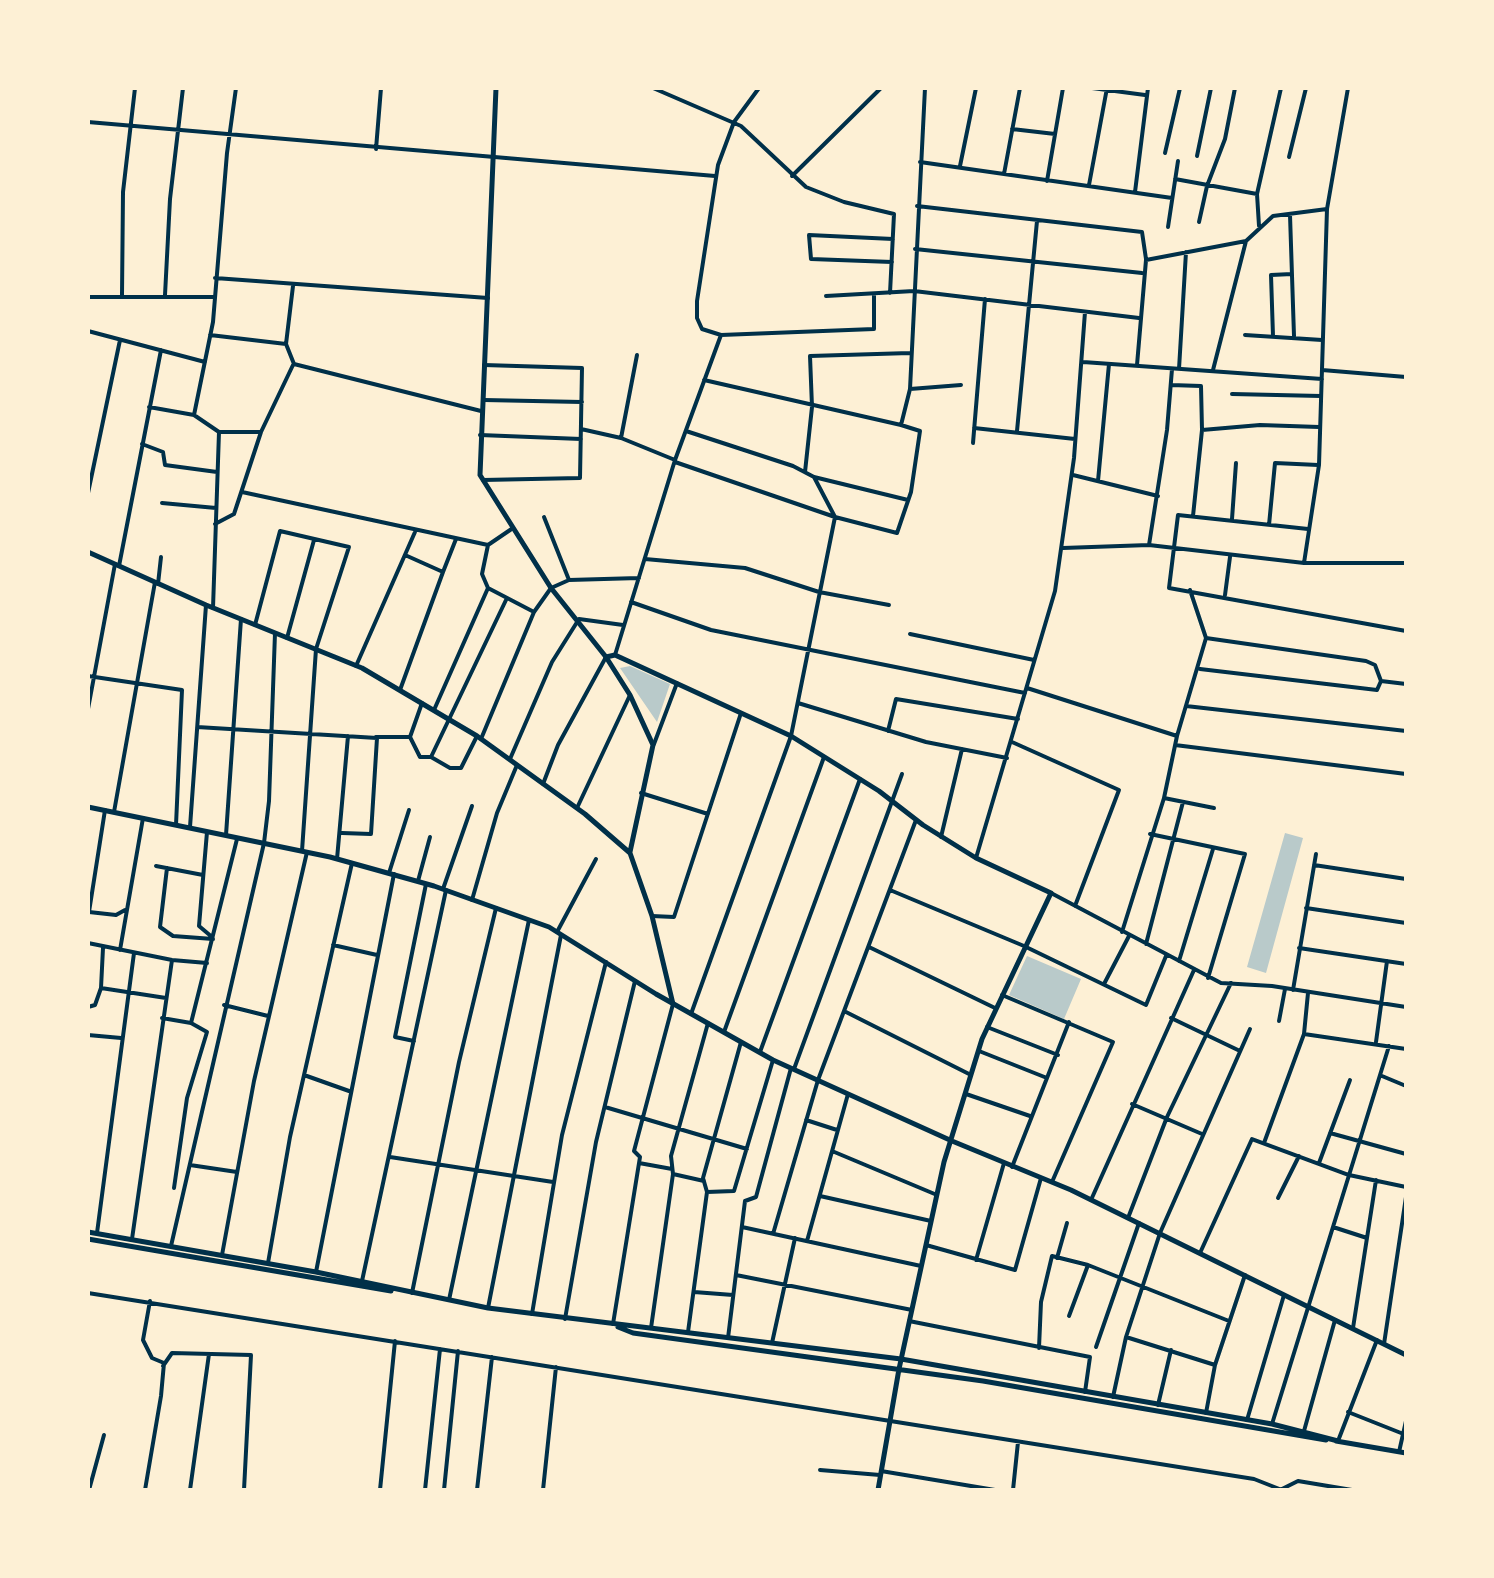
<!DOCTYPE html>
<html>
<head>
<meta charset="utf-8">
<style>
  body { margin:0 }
  #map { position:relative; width:1494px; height:1578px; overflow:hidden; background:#fdf0d5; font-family:"Source Sans 3",sans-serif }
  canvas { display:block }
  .frame { position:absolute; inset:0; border:90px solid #fdf0d5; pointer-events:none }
</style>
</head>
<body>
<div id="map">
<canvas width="1494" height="1578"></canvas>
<div class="frame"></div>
</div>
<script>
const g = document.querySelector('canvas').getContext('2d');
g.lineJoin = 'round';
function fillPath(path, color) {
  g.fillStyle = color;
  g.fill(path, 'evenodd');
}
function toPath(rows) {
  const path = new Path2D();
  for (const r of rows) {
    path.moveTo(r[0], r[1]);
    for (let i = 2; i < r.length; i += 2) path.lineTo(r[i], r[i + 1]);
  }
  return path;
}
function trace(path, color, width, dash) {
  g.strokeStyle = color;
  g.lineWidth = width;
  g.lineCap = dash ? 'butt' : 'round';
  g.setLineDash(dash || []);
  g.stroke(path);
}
const green = toPath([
  [630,666,670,684,657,722,620,668],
  [1285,833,1303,838,1266,973,1247,967],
  [1027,956,1081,979,1064,1019,1009,995]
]);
const minor = toPath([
  [653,88,741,126,806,187,844,202,894,214,890,293],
  [759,88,734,122,718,165,697,301,697,318,702,329,721,335,874,329,874,294],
  [1092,88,1145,95],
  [88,122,715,176],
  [1012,129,1055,134],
  [376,149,381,88],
  [1165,153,1180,88],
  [1197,156,1211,88],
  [1289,157,1306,88],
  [920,162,1172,198],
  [960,166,976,88],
  [1004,174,1020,88],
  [792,176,881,88],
  [1175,179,1257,194],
  [1047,181,1063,88],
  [1089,185,1107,88],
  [1135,192,1148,88],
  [917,206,1142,232,1146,259],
  [1290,215,1294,336],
  [1199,222,1207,186,1225,139,1235,88],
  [1259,226,1257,194,1281,88],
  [1168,227,1178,161],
  [915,249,1142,273],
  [892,262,811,259,809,235,893,239],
  [215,278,488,298],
  [122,295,123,192,135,88],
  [165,295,170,199,183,88],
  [826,296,914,291,1139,318],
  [88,297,214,297],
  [88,331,205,362],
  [210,335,286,344,294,364,481,411],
  [1245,335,1322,340],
  [1273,336,1271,275,1292,274],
  [286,344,293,286],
  [1083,362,1322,379],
  [1137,365,1146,260,1246,241,1273,216,1327,209],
  [1179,369,1186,252],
  [1213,370,1246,241],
  [1322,370,1406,377],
  [704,380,901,425,910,389,925,88],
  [1171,385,1201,386,1202,430,1193,516],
  [910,389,961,385],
  [1232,394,1321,396],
  [484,400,582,402],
  [149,407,194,415],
  [974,428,1075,439],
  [581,429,621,438,675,460],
  [1202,430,1260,425,1319,427],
  [686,431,793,466,814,477,835,517,791,736,691,1014],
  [1017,431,1037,221],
  [219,432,261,432,293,365],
  [480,435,581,439],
  [621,438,637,355],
  [973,443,985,299],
  [142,444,163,452,165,465,217,472],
  [675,462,835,517,897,533,911,492,920,431,901,425],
  [805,472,812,407,810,356,910,353],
  [1073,475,1158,496],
  [814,477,908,500],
  [483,480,580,478,582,368,484,365],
  [1098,481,1109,364],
  [242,492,488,545,513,528],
  [88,493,120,340],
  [162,503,216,508],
  [544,517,569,580],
  [1232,519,1236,463],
  [215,524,234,514,261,432],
  [1269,525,1275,463,1318,465],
  [1308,529,1178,515,1169,588,1406,631],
  [488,545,482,574,488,588,534,612],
  [1149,545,1167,430,1172,369],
  [1063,548,1149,545,1304,563,1406,563],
  [645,559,745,568,819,592,889,605],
  [1304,563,1319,465,1327,209,1348,88],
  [119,566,161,350],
  [443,572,456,539],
  [158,584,161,557],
  [1225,595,1230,557],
  [631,602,711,630,1025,693],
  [213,608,219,432,194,415,213,322,227,153,236,88],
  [255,625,280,531,349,547,316,649,302,851],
  [910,634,1034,660],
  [1406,636,1406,646],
  [287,638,314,540],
  [1206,638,1366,661,1375,665,1381,681,1406,684],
  [615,655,675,460,721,335],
  [356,666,415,532],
  [1200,669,1377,690,1381,681],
  [88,676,182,690,176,825],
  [1027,688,1177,736],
  [400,690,443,572,405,555],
  [798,703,926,742,1007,758],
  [1186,706,1406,731],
  [88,709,115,564],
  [434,710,488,588],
  [197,727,377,738,371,834,342,833],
  [888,731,896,699,1018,719],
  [376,737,410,737,422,703],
  [410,737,420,757,431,757,450,768,461,768,477,736],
  [481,739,534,612,551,588,569,580,639,578],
  [1012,742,1119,790,1075,906],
  [654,744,677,683],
  [1175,745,1406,774],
  [431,757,506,600],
  [510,759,552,662,579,619,623,625],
  [543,784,558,745,606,657],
  [641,793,708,814],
  [1164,798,1214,808],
  [577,808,630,695],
  [105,810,89,912,116,915,125,910],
  [114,812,155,582],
  [190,827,206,605],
  [207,832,199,926,212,937],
  [1150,834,1245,854,1208,978],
  [226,835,241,619],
  [941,837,962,749],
  [976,858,1055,591,1074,458,1085,312],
  [337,859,348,736],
  [1314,865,1406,879],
  [156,866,203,875],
  [167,868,160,927,173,936,213,939],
  [389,873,409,810],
  [418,881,430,837],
  [443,889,472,806],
  [890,890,1024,946,1146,1005,1166,956],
  [1051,893,1221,983,1272,986,1406,1007],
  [472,900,497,813,517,765],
  [1306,908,1406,923],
  [652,916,674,917,741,713],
  [557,932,596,859],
  [1122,932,1164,798,1177,736,1206,638,1190,590],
  [88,943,172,960,207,963],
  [1146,944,1183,802],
  [333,945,377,955],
  [869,947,995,1008],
  [1299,948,1406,964],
  [120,950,143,818],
  [1179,961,1213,849],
  [1104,984,1129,936],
  [101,988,166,998],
  [1293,990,1316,854],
  [1002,995,1113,1042,1052,1182],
  [224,1005,268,1016],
  [88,1007,95,1005,101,988,103,948],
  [844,1011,971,1075],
  [162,1018,191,1023,207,1032,187,1098,174,1188],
  [1171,1018,1240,1051],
  [1279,1021,1285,989],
  [191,1023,237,839],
  [987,1027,1058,1055],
  [724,1032,824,757],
  [1304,1034,1406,1049],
  [88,1035,121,1038],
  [414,1041,395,1037,426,884],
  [1376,1042,1387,961],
  [979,1051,1047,1078],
  [760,1052,860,779],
  [794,1069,902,774],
  [304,1075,349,1091],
  [1382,1076,1406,1086],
  [966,1094,1030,1116],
  [1132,1104,1202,1134],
  [605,1107,747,1149],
  [806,1120,837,1130],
  [1330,1133,1406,1154],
  [1264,1143,1304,1034,1308,993],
  [832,1151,937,1195],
  [390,1157,553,1182],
  [639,1163,672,1169],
  [1319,1163,1350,1080],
  [190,1165,237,1172],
  [1012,1167,1069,1022],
  [673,1174,704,1181],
  [707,1192,734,1191,773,1060],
  [820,1196,931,1221],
  [1278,1198,1299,1156],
  [1091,1200,1194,970],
  [1128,1218,1167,1117,1231,983],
  [742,1227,921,1266],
  [1333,1227,1367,1238],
  [97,1233,134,953],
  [773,1234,818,1080,916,820],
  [132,1239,172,960],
  [807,1241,848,1094],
  [926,1245,1015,1270,1041,1178],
  [171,1246,264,843,269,801,275,633],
  [1200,1253,1252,1139,1349,1175,1406,1187],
  [222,1255,254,1081,307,852],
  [1057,1258,1067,1223],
  [976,1260,1004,1163],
  [268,1263,290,1137,352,863],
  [316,1272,394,874],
  [736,1275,912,1310],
  [362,1281,446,890],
  [694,1292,733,1295],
  [88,1293,1254,1479,1282,1490],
  [412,1293,459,1062,496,908],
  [449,1300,529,920],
  [488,1308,561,935],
  [532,1314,562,1135,606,962],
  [1069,1316,1088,1265],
  [565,1319,596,1142,635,981],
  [909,1321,1090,1357,1085,1392],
  [613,1324,640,1157,634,1151,673,1004],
  [651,1328,673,1174,671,1156,708,1023],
  [1353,1328,1376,1180],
  [688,1332,707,1192,703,1178,741,1042],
  [1126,1337,1215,1365],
  [728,1338,745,1201,756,1197,791,1068],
  [772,1343,795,1238],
  [1384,1344,1406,1197],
  [1096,1347,1139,1223],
  [1039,1348,1041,1302,1052,1256,1088,1265,1229,1321],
  [163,1366,172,1353,251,1355,244,1490],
  [1113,1397,1126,1337,1160,1233,1250,1029],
  [1158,1405,1171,1350],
  [1348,1412,1401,1433],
  [1206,1413,1215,1365,1245,1275],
  [1247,1420,1284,1295],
  [1272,1424,1389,1046],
  [1304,1431,1335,1320],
  [1338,1441,1377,1340],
  [1399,1452,1406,1421],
  [820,1470,880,1475],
  [881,1471,995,1490],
  [1282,1489,1298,1481,1352,1490],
  [89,1490,104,1435],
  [145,1490,161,1396,164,1363,152,1358,143,1340,150,1301],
  [190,1490,209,1354],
  [380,1490,395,1341],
  [425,1490,440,1349],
  [444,1490,458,1351],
  [477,1490,492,1357],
  [543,1490,556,1367],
  [1013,1490,1018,1442]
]);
const tertiary = toPath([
  [88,552,206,605,362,668,477,736,585,814,630,853,652,916,673,1004],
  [606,657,630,695,653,745,630,852]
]);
const secondary = toPath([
  [496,88,480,475,551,588,606,657,615,655,791,736,879,791,923,825,976,858,1051,893,982,1039,944,1162,899,1369,878,1490],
  [88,807,330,857,434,886,549,927,656,994,773,1060,952,1141,1071,1190,1406,1355],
  [88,1232,316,1272,488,1308,901,1359,1272,1424,1338,1441],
  [88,1239,391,1291],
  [618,1327,633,1333,983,1381,1326,1440],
  [1336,1441,1406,1453]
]);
fillPath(green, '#b9caca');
trace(minor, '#003049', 4);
trace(tertiary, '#003049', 5);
trace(secondary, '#003049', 5);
</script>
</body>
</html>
